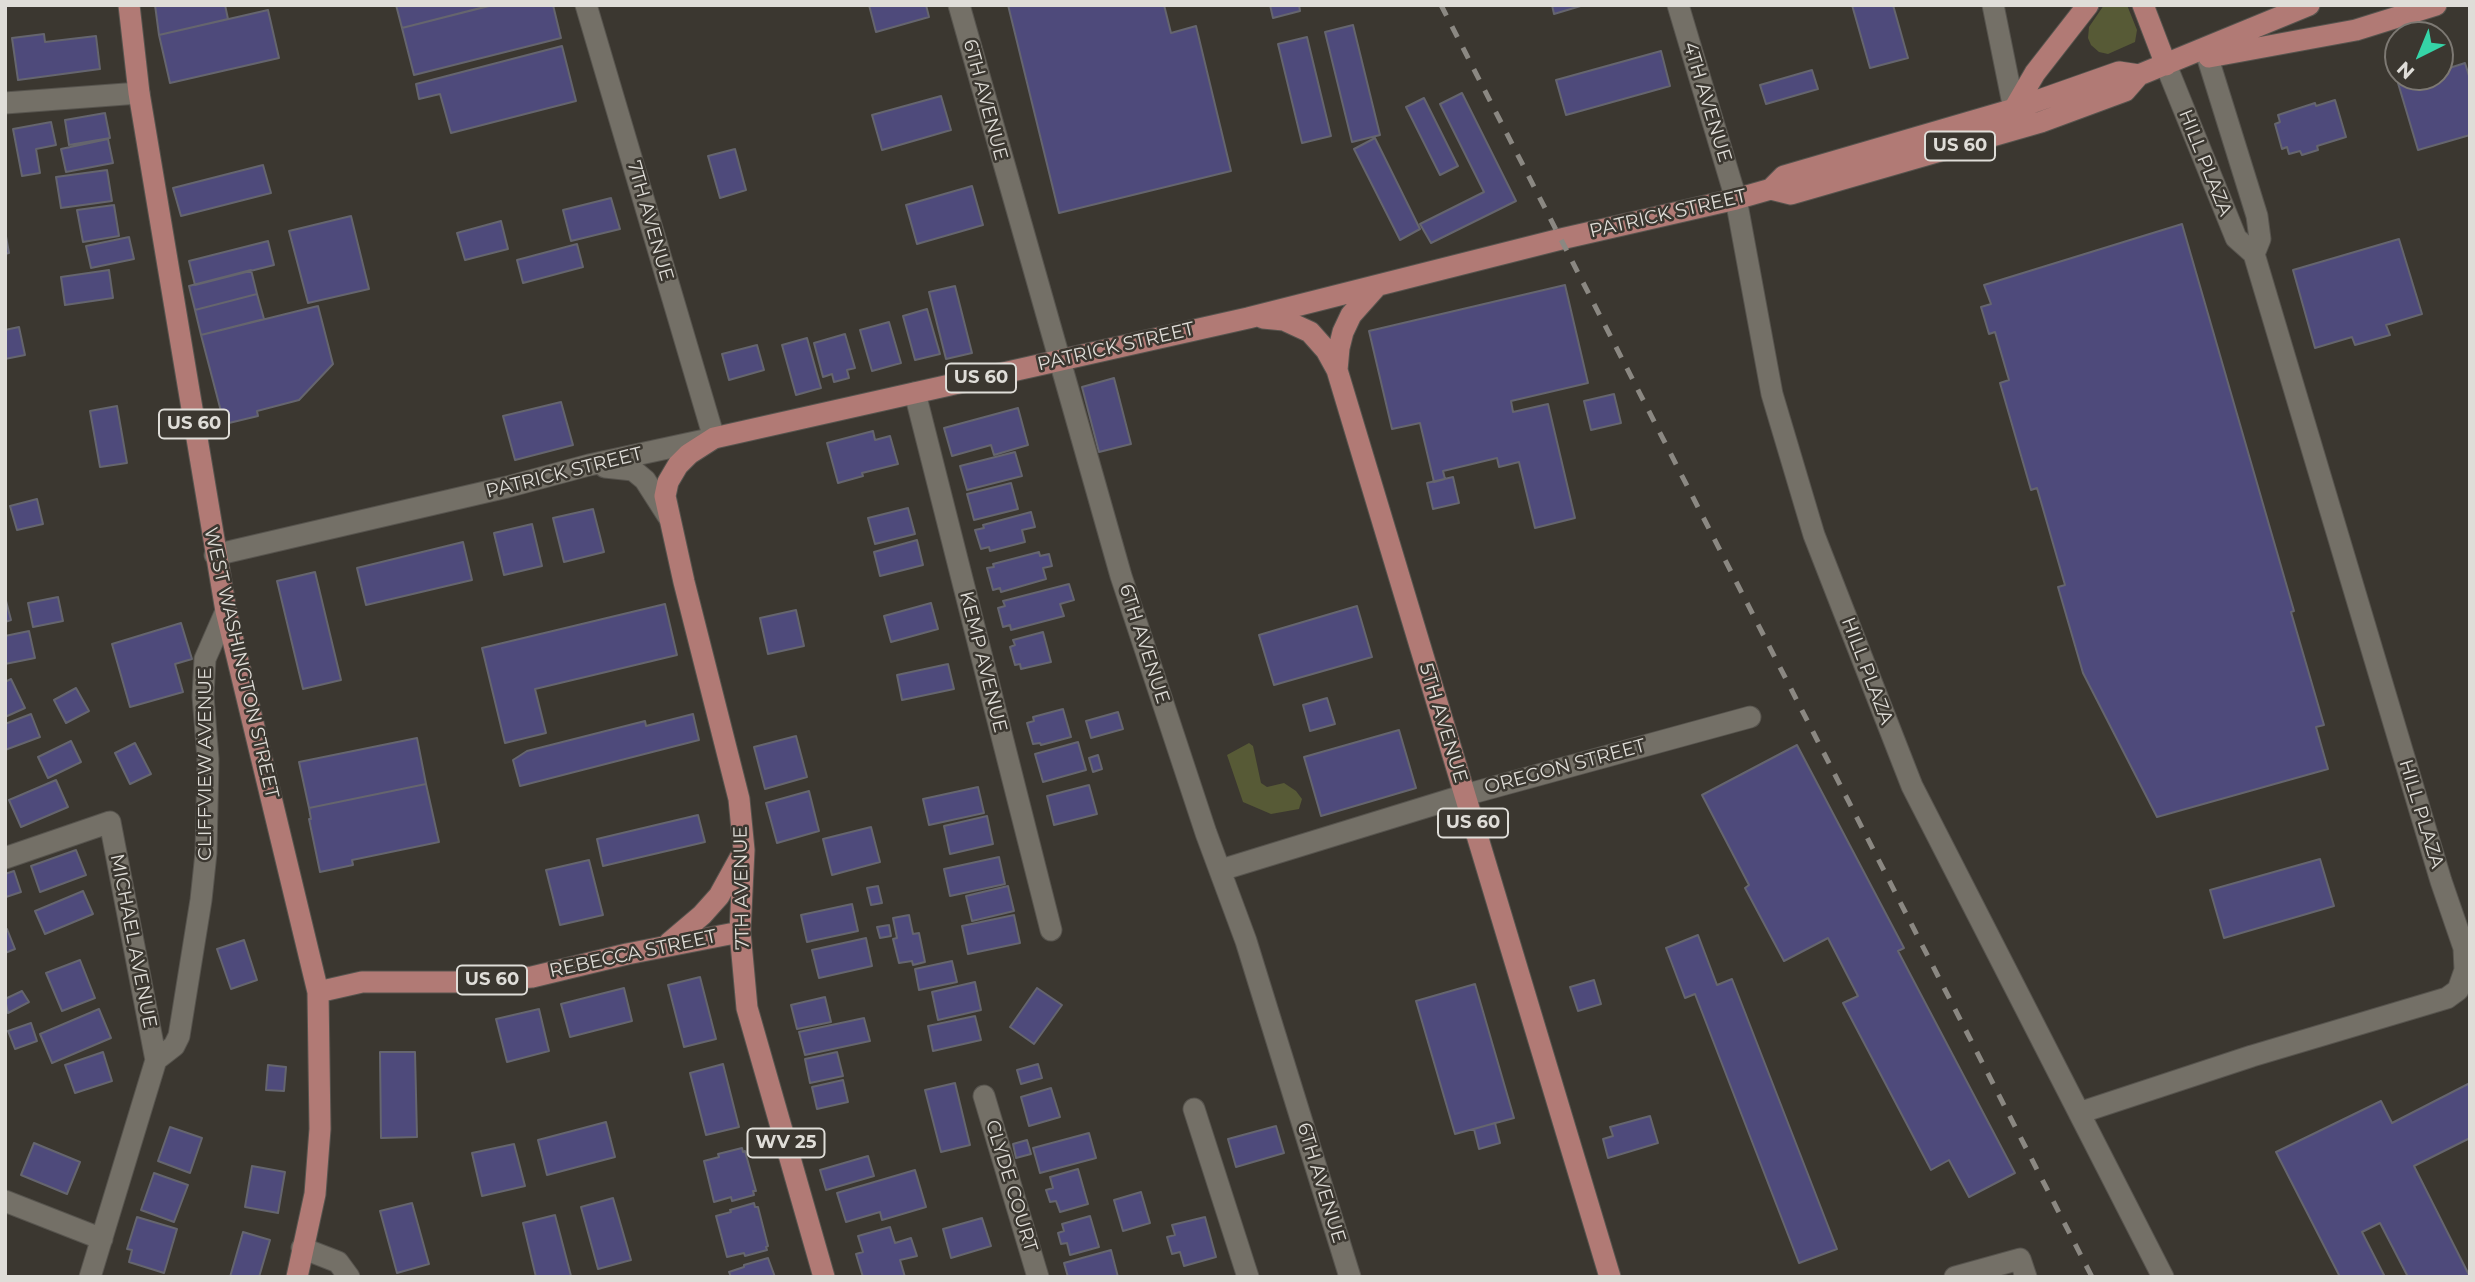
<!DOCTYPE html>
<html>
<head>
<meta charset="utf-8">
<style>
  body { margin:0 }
  #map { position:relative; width:2475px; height:1282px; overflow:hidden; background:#3b3730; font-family:Montserrat,sans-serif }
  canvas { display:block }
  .frame { position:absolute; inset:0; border:7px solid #dfddd8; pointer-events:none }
  .north { position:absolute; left:2384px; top:21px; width:70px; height:70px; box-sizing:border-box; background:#3b3730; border:2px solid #7d7973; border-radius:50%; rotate:223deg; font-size:19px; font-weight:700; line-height:28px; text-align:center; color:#dfddd8 }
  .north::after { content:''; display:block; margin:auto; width:24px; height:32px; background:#35d4a7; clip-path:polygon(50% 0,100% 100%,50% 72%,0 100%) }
</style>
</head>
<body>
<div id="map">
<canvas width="2475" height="1282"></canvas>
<div class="frame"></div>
<div class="north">N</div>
</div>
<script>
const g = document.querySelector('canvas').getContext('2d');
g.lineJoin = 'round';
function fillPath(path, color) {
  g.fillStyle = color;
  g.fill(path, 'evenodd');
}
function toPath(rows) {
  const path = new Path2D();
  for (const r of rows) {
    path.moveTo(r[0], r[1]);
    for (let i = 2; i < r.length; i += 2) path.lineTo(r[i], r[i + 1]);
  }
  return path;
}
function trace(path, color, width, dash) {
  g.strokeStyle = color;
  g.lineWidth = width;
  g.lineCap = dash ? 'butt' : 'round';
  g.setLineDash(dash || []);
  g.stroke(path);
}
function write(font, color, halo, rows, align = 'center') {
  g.font = font + ' Montserrat,sans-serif';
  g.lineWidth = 5;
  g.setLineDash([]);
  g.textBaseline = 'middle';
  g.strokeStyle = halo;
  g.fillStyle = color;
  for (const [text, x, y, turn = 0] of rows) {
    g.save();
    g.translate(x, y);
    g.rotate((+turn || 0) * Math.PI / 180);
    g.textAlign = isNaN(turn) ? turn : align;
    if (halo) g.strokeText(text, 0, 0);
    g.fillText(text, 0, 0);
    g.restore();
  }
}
const green = toPath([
  [2104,5,2127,5,2137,30,2135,42,2108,54,2099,52,2091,45,2088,38,2089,27],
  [1249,743,1253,746,1261,783,1267,787,1284,783,1296,791,1302,799,1299,809,1271,814,1243,802,1227,755]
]);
const building = toPath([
  [155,5,225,5,228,19,159,35,155,5],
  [396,5,492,5,402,28,396,5],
  [493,5,553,5,561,38,414,75,402,28,493,5],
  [869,5,926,5,929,17,876,32,869,5],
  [1008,5,1164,5,1171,33,1196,26,1231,171,1059,213,1008,5],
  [1270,5,1299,5,1300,11,1273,18,1270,5],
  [1552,5,1584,5,1554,14,1552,5],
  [1852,5,1893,5,1908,58,1870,68,1852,5],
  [268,10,279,58,170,83,159,35,268,10],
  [1353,25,1380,135,1352,142,1325,32,1353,25],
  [44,34,45,42,96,36,100,69,18,80,12,38,44,34],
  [1307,37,1331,136,1302,143,1278,44,1307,37],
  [562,46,576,101,451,133,440,94,419,99,416,84,562,46],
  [1661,51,1670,86,1566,115,1556,80,1661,51],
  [2465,63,2470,79,2470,135,2418,150,2398,83,2419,77,2440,77,2440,71,2465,63],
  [1812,70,1818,89,1766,104,1760,85,1812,70],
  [1462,93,1516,201,1431,243,1420,224,1484,192,1440,104,1462,93],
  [941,96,951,130,882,150,872,115,941,96],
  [1424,98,1458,166,1440,175,1406,107,1424,98],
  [2335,100,2346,137,2317,146,2318,150,2302,155,2300,151,2289,154,2287,147,2282,149,2275,124,2280,122,2278,115,2315,103,2316,106,2335,100],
  [105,113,110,138,69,145,65,120,105,113],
  [51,122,56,145,36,149,40,173,22,176,13,129,51,122],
  [1375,138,1420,229,1400,240,1354,149,1375,138],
  [108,139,113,163,66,172,61,149,108,139],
  [735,149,746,190,720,198,708,156,735,149],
  [263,165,271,193,181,216,173,188,263,165],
  [107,170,112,201,61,208,56,177,107,170],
  [972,186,983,225,917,244,906,205,972,186],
  [611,198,620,229,571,241,563,210,611,198],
  [114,205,119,236,83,242,77,210,114,205],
  [351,216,369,289,308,303,289,231,351,216],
  [501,221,508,249,465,260,457,233,501,221],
  [2182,224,2294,611,2291,612,2324,725,2316,727,2328,769,2157,817,2083,673,2058,587,2065,585,2037,488,2031,490,2000,383,2009,380,1995,332,1989,334,1981,307,1991,304,1984,285,2182,224],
  [5,231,9,253,5,254,5,231],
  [129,237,134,259,91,268,86,246,129,237],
  [2399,239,2422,314,2386,325,2390,335,2355,345,2352,337,2315,348,2293,270,2399,239],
  [268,241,274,265,195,285,189,261,268,241],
  [577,244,583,267,523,283,517,260,577,244],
  [109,270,113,298,65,305,61,277,109,270],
  [251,270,257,294,195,310,189,286,251,270],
  [1565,285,1588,383,1511,401,1513,412,1548,404,1575,518,1535,528,1519,462,1499,467,1497,458,1443,471,1445,479,1434,482,1420,423,1392,429,1369,331,1565,285],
  [955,286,972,353,946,359,929,292,955,286],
  [257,294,264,319,201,335,195,310,257,294],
  [318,306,333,364,299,400,257,411,258,416,229,423,228,418,223,419,201,335,318,306],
  [927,309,940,354,915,360,903,316,927,309],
  [889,322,901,363,872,371,860,330,889,322],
  [19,327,25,355,5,359,5,330,19,327],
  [845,334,855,368,847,370,849,378,834,382,832,374,823,377,814,343,845,334],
  [807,338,821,388,796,395,782,345,807,338],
  [757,345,764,370,729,380,722,354,757,345],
  [1114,378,1131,444,1099,452,1082,387,1114,378],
  [1614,394,1621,423,1591,430,1584,401,1614,394],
  [561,402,573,445,515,460,503,416,561,402],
  [117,406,127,463,100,467,90,411,117,406],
  [1018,408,1028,445,994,455,991,445,952,456,944,428,1018,408],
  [873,431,875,440,890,436,898,464,862,473,863,476,838,483,827,443,873,431],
  [1015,452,1022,476,967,490,960,466,1015,452],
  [1453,477,1459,503,1433,509,1427,483,1453,477],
  [1011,483,1018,509,974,520,967,494,1011,483],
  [37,499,43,524,17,530,10,506,37,499],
  [908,508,915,534,875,544,868,518,908,508],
  [593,509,604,552,564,562,553,518,593,509],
  [1031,512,1035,527,1022,530,1025,542,990,551,989,547,981,549,975,530,984,528,983,525,1031,512],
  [532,524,542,566,504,575,494,533,532,524],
  [917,540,923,565,880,576,874,552,917,540],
  [463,542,472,580,366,605,357,568,463,542],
  [1039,552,1040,556,1049,554,1052,566,1043,568,1046,579,1001,592,1000,588,993,590,987,568,994,567,993,564,1039,552],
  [315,572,341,680,303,689,277,581,315,572],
  [1069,584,1074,600,1060,604,1064,616,1011,630,1010,625,1003,627,998,608,1005,606,1003,601,1069,584],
  [5,597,11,620,5,622,5,597],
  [58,597,63,621,33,627,28,603,58,597],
  [931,603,938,629,891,642,884,616,931,603],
  [665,604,677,655,535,689,546,733,505,743,482,648,665,604],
  [1357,606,1372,657,1274,685,1259,635,1357,606],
  [796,610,804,646,768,654,760,618,796,610],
  [181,623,192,659,175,664,183,692,130,707,112,644,181,623],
  [29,631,35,658,5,664,5,636,29,631],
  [1043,632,1051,662,1021,669,1020,664,1015,665,1010,647,1015,645,1013,640,1043,632],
  [948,664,954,689,902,700,897,675,948,664],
  [11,679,25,708,5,717,5,682,11,679],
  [76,688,89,711,66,723,54,700,76,688],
  [1327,698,1335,724,1310,731,1303,705,1327,698],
  [1063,709,1071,737,1041,745,1040,743,1033,744,1027,723,1034,721,1033,717,1063,709],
  [1118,712,1123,729,1091,738,1086,721,1118,712],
  [31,714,40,737,5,750,5,724,31,714],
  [693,714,699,740,520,786,513,760,527,751,645,721,646,726,693,714],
  [1399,730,1416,788,1321,816,1304,757,1399,730],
  [796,736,807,777,765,789,754,747,796,736],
  [417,738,426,784,309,808,299,762,417,738],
  [71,741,81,762,48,778,38,757,71,741],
  [1078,742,1086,770,1043,782,1035,754,1078,742],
  [135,743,151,774,130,784,115,753,135,743],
  [1797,745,1904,948,1898,951,2015,1173,1969,1197,1949,1160,1931,1170,1843,1003,1858,996,1828,938,1784,961,1745,888,1749,885,1702,795,1797,745],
  [1098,755,1102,769,1093,772,1089,758,1098,755],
  [56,780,68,807,21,827,9,800,56,780],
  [426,784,439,842,352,860,353,865,320,872,309,819,311,819,309,808,426,784],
  [1089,785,1097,814,1054,825,1047,796,1089,785],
  [978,787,984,813,929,825,923,799,978,787],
  [809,791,819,831,777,843,766,803,809,791],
  [698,815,705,842,603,866,597,839,698,815],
  [987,816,993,844,950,854,944,826,987,816],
  [871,827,880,862,832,875,823,839,871,827],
  [76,850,86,875,40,892,31,866,76,850],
  [999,857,1005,884,950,896,944,869,999,857],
  [2320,859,2334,906,2224,938,2210,890,2320,859],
  [589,860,603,915,560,925,546,870,589,860],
  [14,871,21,892,6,897,5,874,14,871],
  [878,886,882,903,871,905,867,888,878,886],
  [1008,886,1014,911,972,921,966,896,1008,886],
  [83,891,93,914,45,934,35,911,83,891],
  [852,904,858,931,807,942,801,915,852,904],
  [909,915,913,934,919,933,925,962,913,965,912,961,899,963,893,939,897,938,893,918,909,915],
  [1014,915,1020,943,968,954,962,926,1014,915],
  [889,925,891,936,880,938,877,927,889,925],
  [7,929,15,949,5,953,5,930,7,929],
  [1698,935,1717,985,1732,979,1837,1249,1799,1263,1695,994,1685,998,1666,948,1698,935],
  [866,938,872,966,819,978,812,950,866,938],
  [244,940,257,980,231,989,217,949,244,940],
  [80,960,95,998,62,1011,46,973,80,960],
  [952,961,957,982,919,990,915,969,952,961],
  [700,977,716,1039,684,1047,668,985,700,977],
  [1594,980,1601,1004,1578,1011,1570,987,1594,980],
  [975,982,981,1010,938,1020,932,992,975,982],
  [1475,984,1514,1118,1455,1134,1416,1001,1475,984],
  [624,988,632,1021,570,1037,561,1004,624,988],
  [1037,988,1062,1005,1034,1044,1010,1027,1037,988],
  [22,991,29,1002,8,1013,5,999,22,991],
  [825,997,831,1022,797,1029,791,1005,825,997],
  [99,1009,111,1038,52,1063,40,1034,99,1009],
  [539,1009,549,1051,507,1062,496,1019,539,1009],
  [975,1016,981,1040,933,1051,928,1026,975,1016],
  [864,1018,870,1041,805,1055,799,1032,864,1018],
  [31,1023,37,1041,15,1049,8,1031,31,1023],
  [103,1052,112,1081,75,1093,65,1065,103,1052],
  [380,1052,415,1052,417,1137,381,1138,380,1052],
  [837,1052,843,1076,810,1083,805,1059,837,1052],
  [723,1064,739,1127,706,1135,690,1073,723,1064],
  [1038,1064,1042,1078,1021,1084,1017,1070,1038,1064],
  [268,1065,286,1067,284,1091,266,1090,268,1065],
  [843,1080,848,1102,817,1109,812,1087,843,1080],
  [955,1083,970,1145,941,1152,925,1090,955,1083],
  [2470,1083,2470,1138,2414,1166,2470,1277,2408,1277,2380,1223,2362,1232,2385,1277,2340,1277,2276,1152,2381,1101,2392,1123,2470,1083],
  [1051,1088,1060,1117,1029,1126,1021,1097,1051,1088],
  [1650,1116,1658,1143,1608,1158,1603,1139,1613,1136,1610,1127,1650,1116],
  [606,1122,615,1157,547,1175,538,1140,606,1122],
  [1495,1123,1500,1143,1479,1149,1474,1129,1495,1123],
  [1276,1126,1284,1153,1236,1167,1228,1139,1276,1126],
  [170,1127,202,1138,190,1173,158,1161,170,1127],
  [1089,1133,1096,1158,1040,1173,1033,1148,1089,1133],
  [1027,1140,1031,1154,1016,1158,1013,1144,1027,1140],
  [34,1143,80,1162,67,1194,21,1175,34,1143],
  [514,1144,525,1186,482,1196,472,1153,514,1144],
  [742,1148,743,1152,745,1151,756,1191,753,1191,754,1195,732,1201,731,1197,714,1202,704,1161,719,1157,718,1154,742,1148],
  [868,1156,874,1176,826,1190,820,1170,868,1156],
  [252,1166,285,1172,278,1213,245,1207,252,1166],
  [1078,1169,1088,1204,1060,1212,1056,1201,1050,1202,1046,1190,1053,1188,1050,1177,1078,1169],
  [915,1170,926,1207,882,1220,880,1212,846,1222,837,1193,915,1170],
  [154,1173,188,1185,174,1222,141,1210,154,1173],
  [1141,1192,1150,1223,1123,1231,1114,1200,1141,1192],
  [613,1198,631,1260,598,1269,581,1207,613,1198],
  [412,1203,429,1264,397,1273,380,1211,412,1203],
  [754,1203,755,1207,758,1207,768,1246,766,1247,767,1250,745,1256,744,1253,727,1257,716,1216,731,1212,730,1210,754,1203],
  [555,1215,571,1276,536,1277,523,1223,555,1215],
  [1090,1216,1099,1247,1070,1255,1067,1243,1061,1244,1058,1233,1064,1231,1062,1224,1090,1216],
  [137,1217,177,1229,164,1273,129,1262,132,1250,127,1249,137,1217],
  [1205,1217,1216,1257,1184,1266,1180,1252,1172,1254,1167,1237,1175,1235,1172,1225,1205,1217],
  [982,1218,991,1246,951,1258,943,1229,982,1218],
  [890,1227,895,1243,911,1238,917,1256,900,1260,905,1277,863,1277,856,1254,863,1252,858,1236,890,1227],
  [243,1232,270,1240,259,1277,230,1277,243,1232],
  [1111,1250,1118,1277,1068,1277,1064,1263,1111,1250],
  [768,1258,775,1277,731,1277,729,1272,744,1267,744,1265,768,1258]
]);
const minor = toPath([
  [959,5,1121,576,1206,833,1246,941,1350,1277],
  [1678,5,1736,199,1772,394,1814,535,1912,786,2163,1277],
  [1993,5,2014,109],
  [2166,65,2236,238,2254,254,2260,239,2257,216,2205,49],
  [5,103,139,93],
  [915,393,1051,930],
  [605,467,633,470,645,480,668,516],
  [215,555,507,487,589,465,714,438,586,5],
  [5,858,110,822,156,1060],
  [1221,870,1465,795,1750,717],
  [984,1096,1038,1277],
  [1194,1109,1248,1277],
  [2079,1113,2252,1056,2447,998,2458,990,2465,970,2464,948,2441,881,2254,254],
  [5,1201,102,1239],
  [302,1248,338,1262,349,1277],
  [90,1277,156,1060,174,1046,179,1036,201,900,206,853,208,759,203,696,205,659,226,611],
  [1955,1277,2020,1259,2026,1277]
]);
const major = toPath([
  [129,5,139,93,226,611,318,992,320,1129,315,1194,297,1277],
  [2143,5,2166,65],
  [2209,57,2356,30,2436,5],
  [2014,109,2035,73,2088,5],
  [1771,189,1791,194,2041,122,2125,91,2139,75,2309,5],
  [1263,318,1284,320,1310,332,1326,350,1337,370,1610,1277],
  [1337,370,1339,348,1343,332,1351,315,1376,287],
  [669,943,702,915,719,896,741,856],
  [318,992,362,982,468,982,532,977,627,954,740,932],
  [824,1277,747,1008,740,932,744,850,739,799,684,582,665,496,668,482,678,465,689,454,714,438,1248,318,1561,239,1736,199,1771,189,1784,176,2014,109,2119,72,2139,75]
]);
const rail = toPath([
  [1441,5,2092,1277]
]);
const shields = [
  [1960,146,70],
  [981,378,70],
  [194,424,70],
  [1473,823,70],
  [492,980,70],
  [786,1143,77]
];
const shieldNames = [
  ["US 60",1960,146],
  ["US 60",981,378],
  ["US 60",194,424],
  ["US 60",1473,823],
  ["US 60",492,980],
  ["WV 25",786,1143]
];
const streetNames = [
  ["6TH AVENUE",985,100,75],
  ["4TH AVENUE",1707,102,73],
  ["HILL PLAZA",2205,163,68],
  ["PATRICK STREET",1668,214,-13],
  ["7TH AVENUE",650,221,74],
  ["PATRICK STREET",1116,347,-13],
  ["PATRICK STREET",564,473,-14],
  ["6TH AVENUE",1144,644,72],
  ["KEMP AVENUE",983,662,76],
  ["WEST WASHINGTON STREET",241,663,77],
  ["HILL PLAZA",1867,671,69],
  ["5TH AVENUE",1443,723,73],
  ["CLIFFVIEW AVENUE",205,764,-90],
  ["OREGON STREET",1565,767,-15],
  ["HILL PLAZA",2421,814,73],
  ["7TH AVENUE",742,888,-91],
  ["MICHAEL AVENUE",133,941,79],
  ["REBECCA STREET",633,954,-12],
  ["6TH AVENUE",1321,1183,73],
  ["CLYDE COURT",1011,1186,73]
];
fillPath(green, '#575a36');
fillPath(building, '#4e4a7b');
trace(building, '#65656e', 2);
trace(minor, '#57544e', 23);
trace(major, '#57544e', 23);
trace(minor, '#747067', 21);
trace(major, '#b17a75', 21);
trace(rail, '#8b8882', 5, [12, 12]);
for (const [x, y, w] of shields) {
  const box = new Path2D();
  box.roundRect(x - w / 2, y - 14.5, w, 29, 5);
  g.fillStyle = '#3b3730';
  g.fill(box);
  trace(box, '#dfddd8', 2);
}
write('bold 18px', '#dfddd8', null, shieldNames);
write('19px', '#dfddd8', '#3b3730', streetNames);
</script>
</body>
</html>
